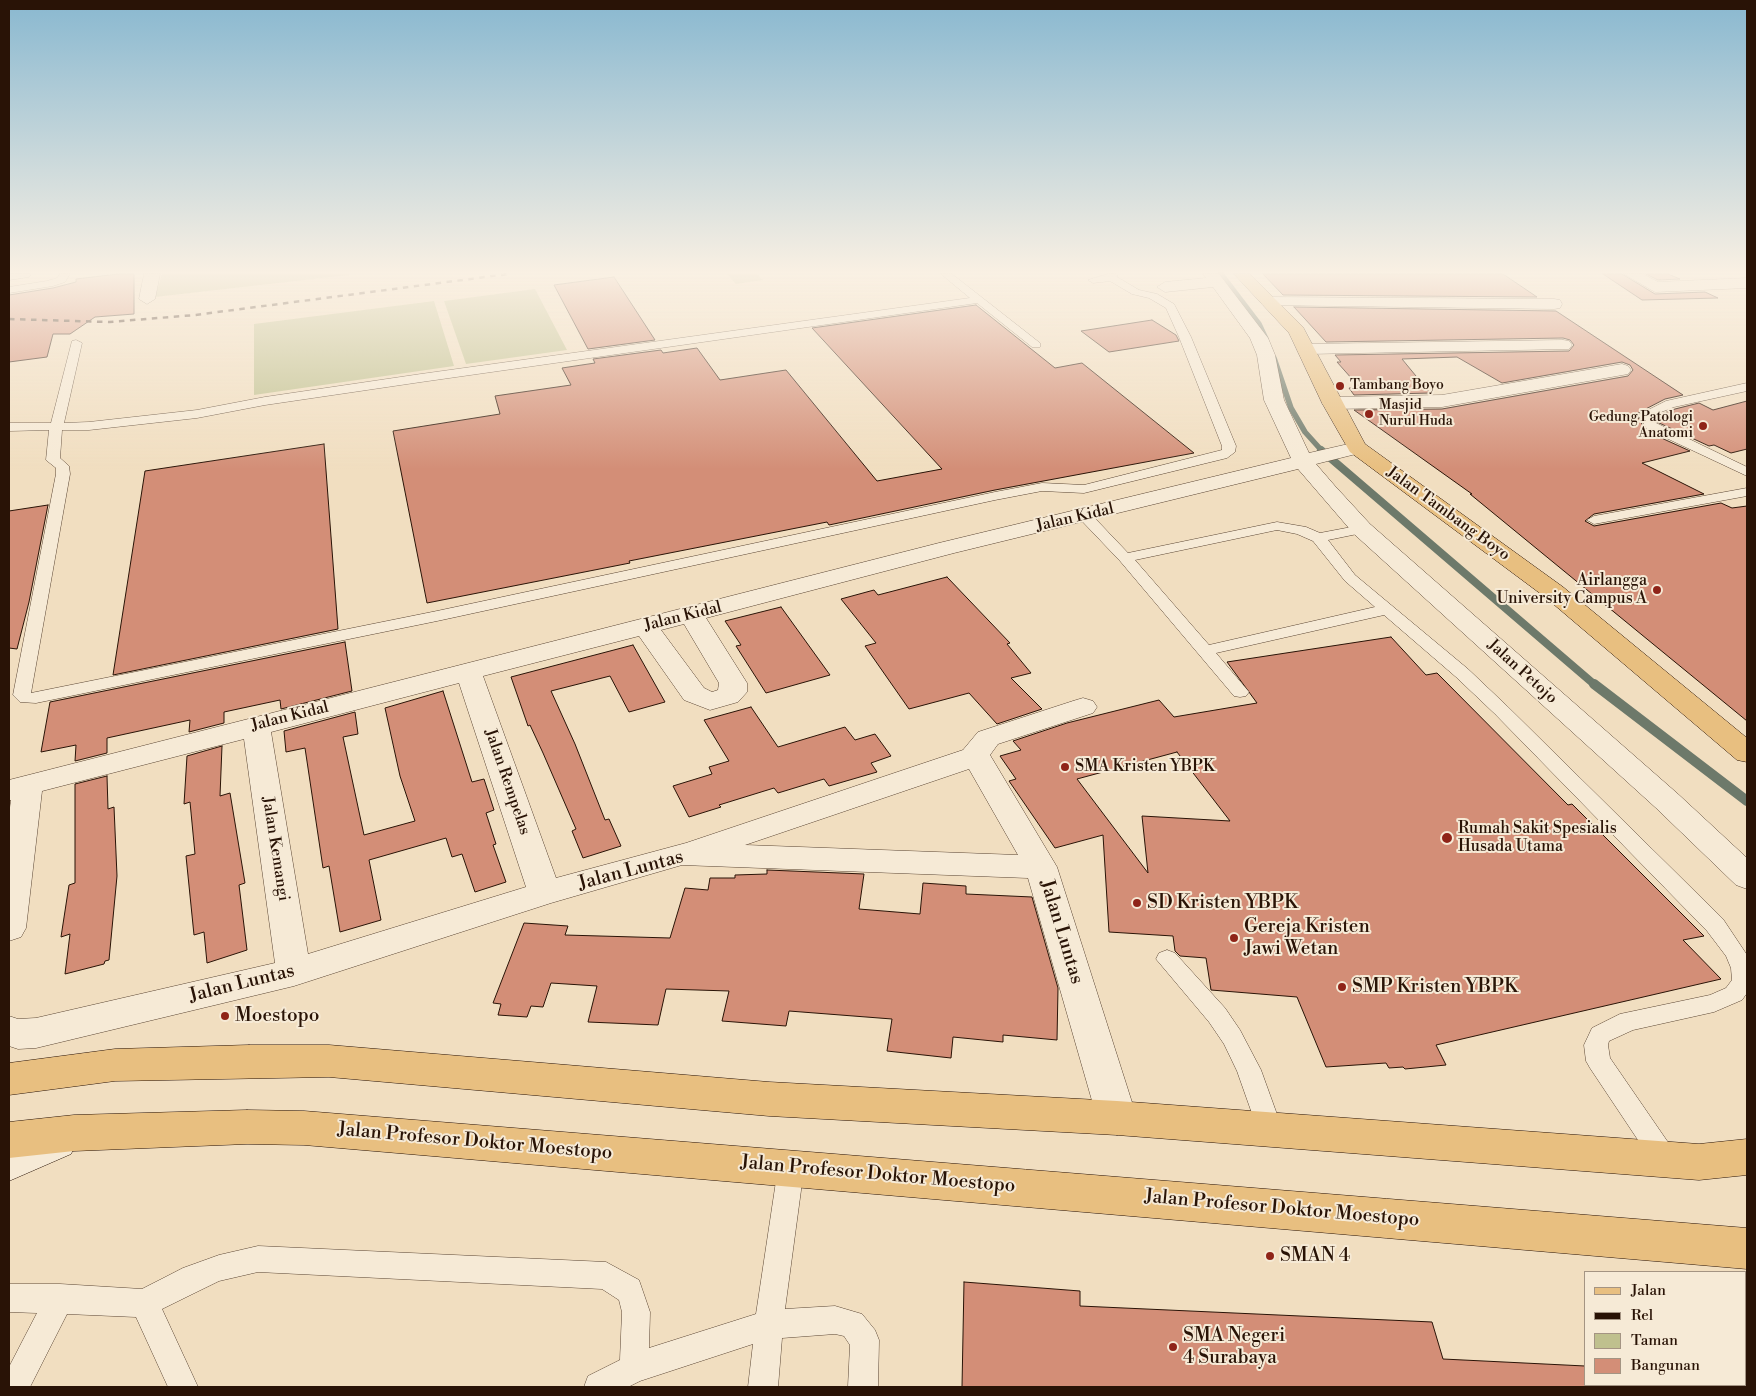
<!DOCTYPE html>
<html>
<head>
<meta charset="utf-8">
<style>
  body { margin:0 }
  #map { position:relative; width:1756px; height:1396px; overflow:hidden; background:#f1dec0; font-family:"Libre Bodoni",serif }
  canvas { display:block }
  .frame { position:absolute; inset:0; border:10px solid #291306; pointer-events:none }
  .legend { position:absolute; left:1584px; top:1271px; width:162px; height:115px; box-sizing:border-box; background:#f6ead6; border:1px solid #a49483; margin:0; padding:6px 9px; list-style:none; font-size:15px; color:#291306 }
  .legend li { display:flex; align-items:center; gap:10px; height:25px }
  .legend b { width:25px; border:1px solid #a49483 }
</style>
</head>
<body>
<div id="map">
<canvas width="1756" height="1396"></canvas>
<div class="frame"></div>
<ul class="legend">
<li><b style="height:6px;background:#e8bf80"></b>Jalan</li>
<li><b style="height:6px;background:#291306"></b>Rel</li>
<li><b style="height:14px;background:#bfc08e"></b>Taman</li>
<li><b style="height:14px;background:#d38e77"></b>Bangunan</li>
</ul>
</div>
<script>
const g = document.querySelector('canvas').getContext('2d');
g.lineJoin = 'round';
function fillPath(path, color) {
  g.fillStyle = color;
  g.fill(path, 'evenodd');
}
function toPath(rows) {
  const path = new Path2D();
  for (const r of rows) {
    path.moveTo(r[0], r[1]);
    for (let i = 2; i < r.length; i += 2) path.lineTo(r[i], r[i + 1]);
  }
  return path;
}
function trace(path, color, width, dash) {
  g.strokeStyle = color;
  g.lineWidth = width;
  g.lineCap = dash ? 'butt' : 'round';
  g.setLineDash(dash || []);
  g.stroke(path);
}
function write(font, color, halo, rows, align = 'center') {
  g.font = font + ' "Libre Bodoni",serif';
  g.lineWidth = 4;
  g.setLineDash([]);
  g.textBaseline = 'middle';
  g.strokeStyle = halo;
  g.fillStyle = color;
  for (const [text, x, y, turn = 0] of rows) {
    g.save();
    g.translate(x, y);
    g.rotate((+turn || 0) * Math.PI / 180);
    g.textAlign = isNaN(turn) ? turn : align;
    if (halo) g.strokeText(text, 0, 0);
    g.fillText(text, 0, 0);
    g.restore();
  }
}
const green = toPath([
  [162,274,349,274,349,275,155,297],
  [727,274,757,274,763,280,736,284],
  [535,289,567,350,466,364,444,301],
  [434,301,454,366,254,395,254,324]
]);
const streamFar2 = toPath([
  [1221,274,1259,324,1266,339],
  [1274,358,1291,408,1305,432,1323,452]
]);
const streamFar1 = toPath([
  [1321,450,1595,685]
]);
const stream = toPath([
  [1594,684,1747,801]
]);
const building = toPath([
  [118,274,134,274,134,314,95,317,70,334,53,334,47,357,9,362,9,295,53,288,76,282,76,279,118,274],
  [1263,274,1503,274,1537,297,1283,295,1263,274],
  [1603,274,1622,274,1655,294,1705,292,1718,298,1642,300,1603,274],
  [1646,274,1668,274,1680,279,1658,280,1646,274],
  [614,277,655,340,588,349,554,285,614,277],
  [976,305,1055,368,1082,363,1194,453,995,490,829,525,827,522,629,561,630,563,427,603,393,431,500,414,495,396,571,385,562,368,595,363,593,359,661,350,663,353,697,348,720,380,786,370,877,481,942,469,812,328,976,305],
  [1294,307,1556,311,1683,395,1665,399,1636,414,1646,431,1690,451,1642,463,1704,494,1594,514,1585,521,1594,526,1721,503,1732,508,1747,506,1747,721,1470,494,1472,494,1354,410,1442,409,1628,376,1633,370,1630,365,1622,362,1502,383,1457,357,1402,359,1430,393,1354,395,1349,388,1360,388,1337,362,1341,362,1335,355,1569,351,1574,345,1570,340,1563,338,1326,342,1294,307],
  [1152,320,1176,335,1179,341,1109,352,1081,331,1152,320],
  [1747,401,1747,449,1731,453,1714,445,1709,446,1657,422,1654,417,1675,409,1699,403,1713,410,1747,401],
  [324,444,338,629,113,675,145,471,324,444],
  [48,505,29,602,17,649,9,648,9,511,48,505],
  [947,577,1010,643,1007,644,1031,673,1011,678,1042,709,997,724,969,693,909,709,865,646,876,643,841,599,874,590,878,595,947,577],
  [781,607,830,675,766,693,736,646,741,645,725,621,781,607],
  [1391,637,1426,675,1437,673,1568,805,1572,804,1704,936,1683,940,1721,979,1436,1045,1446,1065,1405,1069,1403,1067,1389,1068,1386,1063,1326,1067,1297,997,1211,990,1206,958,1180,956,1175,951,1173,936,1109,932,1103,835,1055,848,1009,781,1016,779,1000,756,1021,750,1013,741,1067,723,1159,700,1174,717,1257,703,1227,662,1391,637],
  [1177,752,1230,821,1142,816,1148,873,1077,779,1177,752],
  [345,642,352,691,281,709,280,700,224,712,224,723,189,732,190,720,107,738,107,753,75,761,76,745,41,752,50,702,345,642],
  [633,645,665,702,629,712,610,676,551,691,575,744,605,820,609,819,621,846,583,858,572,831,576,829,543,753,530,725,528,726,511,677,633,645],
  [443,691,472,782,484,779,494,810,486,813,496,844,493,845,506,882,475,892,462,854,452,857,446,838,369,860,381,920,340,932,329,866,323,868,305,748,286,752,284,731,355,712,358,734,343,737,364,835,415,821,400,776,385,708,443,691],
  [751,707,778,747,845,727,855,740,875,734,891,756,871,763,877,772,829,786,824,779,778,793,774,788,719,805,721,807,689,817,673,786,712,774,709,767,729,761,704,720,751,707],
  [222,746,220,796,230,793,245,883,239,885,247,950,207,963,204,932,194,935,186,856,195,854,190,802,184,804,187,756,222,746],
  [107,776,108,809,114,807,117,876,109,960,105,961,104,964,65,974,70,934,61,937,69,885,75,883,75,784,107,776],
  [767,870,864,874,859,909,920,914,923,883,966,886,966,894,1032,897,1058,988,1057,1040,1003,1035,1003,1042,953,1037,951,1058,887,1051,892,1019,789,1011,786,1026,722,1021,729,991,666,989,658,1025,588,1022,597,986,551,983,543,1007,531,1006,527,1017,498,1015,501,1004,493,1003,524,923,568,926,565,935,670,938,685,888,708,890,710,878,735,878,735,875,767,874,767,870],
  [964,1282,1080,1291,1080,1306,1432,1322,1443,1359,1585,1366,1585,1385,1621,1385,1620,1387,962,1387,964,1282]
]);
const lane = toPath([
  [60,274,70,274,65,282,53,286,9,293,9,287,47,281,57,278,60,274],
  [941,274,952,274,1040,343,1040,347,1032,347,977,303,421,382,265,405,197,418,89,430,62,430,60,458,69,466,70,474,31,693,437,611,995,492,1042,483,1084,485,1222,450,1222,446,1179,337,1166,308,1149,298,1132,294,1110,281,1093,283,1088,280,1107,274,1117,274,1117,277,1139,290,1157,294,1174,304,1191,337,1236,446,1235,452,1227,458,1084,493,1042,491,995,500,437,621,36,703,20,702,13,695,56,474,56,468,46,460,49,430,9,431,9,423,51,423,72,341,76,340,82,343,64,423,89,422,197,410,265,397,421,374,970,298,941,274],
  [1747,383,1747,391,1674,407,1651,416,1656,423,1747,467,1747,476,1647,429,1638,415,1666,401,1747,383],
  [1747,488,1747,496,1594,524,1587,520,1594,516,1747,488],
  [1085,512,1090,513,1128,553,1277,522,1306,527,1320,533,1362,525,1367,526,1369,529,1367,532,1328,540,1355,575,1468,669,1507,706,1723,919,1747,955,1747,993,1742,1000,1714,1012,1633,1030,1609,1041,1608,1045,1610,1058,1674,1151,1678,1159,1674,1167,1665,1171,1656,1167,1590,1068,1586,1061,1584,1045,1592,1028,1620,1014,1710,995,1726,988,1732,980,1731,968,1726,956,1707,931,1495,714,1456,677,1384,615,1216,653,1249,692,1246,696,1240,697,1234,696,1120,561,1080,519,1078,516,1080,513,1085,512],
  [1277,530,1297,534,1313,541,1345,581,1375,607,1209,645,1135,560,1277,530],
  [1167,950,1175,953,1225,1008,1240,1030,1261,1070,1283,1131,1279,1139,1270,1142,1261,1139,1237,1071,1224,1044,1209,1022,1156,959,1159,953,1167,950],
  [791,1156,800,1160,804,1168,785,1309,835,1306,862,1314,875,1330,879,1340,878,1387,848,1387,850,1345,844,1336,835,1334,782,1338,778,1387,748,1387,753,1344,640,1381,628,1387,584,1387,588,1376,620,1360,622,1312,619,1300,602,1289,258,1272,219,1281,162,1309,198,1387,168,1387,136,1317,67,1314,30,1387,9,1387,9,1367,37,1313,9,1312,9,1284,60,1284,142,1289,183,1268,219,1255,258,1246,606,1262,639,1280,650,1312,649,1348,756,1314,778,1168,782,1160,791,1156]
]);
const street = toPath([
  [144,274,160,274,155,299,147,304,139,299,144,274],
  [1203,274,1219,274,1268,338,1275,355,1284,400,1309,453,1357,442,1364,444,1367,448,1364,452,1316,464,1335,486,1370,524,1678,794,1747,858,1747,889,1736,885,1656,808,1354,534,1298,469,954,553,706,618,747,683,747,692,738,702,710,710,684,700,639,636,483,676,556,878,686,843,963,750,978,732,1073,701,1083,698,1093,701,1097,707,1093,713,998,744,990,755,1057,867,1137,1118,1131,1130,1117,1135,1103,1130,1097,1118,1028,878,682,865,551,903,294,986,36,1048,18,1049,9,1046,9,1016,18,1019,36,1018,275,963,244,739,42,791,26,928,21,937,9,941,9,815,11,800,9,800,9,780,939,543,1291,458,1264,400,1257,355,1250,338,1213,287,1165,292,1157,287,1165,282,1206,278,1203,274],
  [684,624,719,683,718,690,712,692,704,688,661,630,684,624],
  [459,683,526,887,308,954,271,732,459,683],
  [969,769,1018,855,745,845,969,769],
  [1624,274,1643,274,1658,282,1747,278,1747,288,1655,292,1624,274],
  [1269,297,1554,299,1560,300,1562,304,1560,308,1554,309,1263,305,1261,302,1263,299,1269,297],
  [1563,340,1569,341,1572,345,1569,349,1307,354,1301,353,1298,349,1301,345,1307,344,1563,340],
  [1622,364,1628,366,1631,370,1628,374,1442,407,1332,409,1325,407,1322,403,1325,399,1332,397,1442,395,1622,364]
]);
const secondary = toPath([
  [9,274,31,274,29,277,9,280,9,274],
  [57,1123,71,1128,77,1141,71,1154,9,1181,9,1144,57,1123]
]);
const primary = toPath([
  [1234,274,1250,274,1303,327,1365,444,1563,587,1747,738,1747,762,1737,760,1545,597,1350,452,1322,403,1289,333,1234,274],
  [249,1045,329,1045,769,1082,1117,1101,1699,1144,1747,1139,1747,1175,1699,1180,1117,1135,769,1116,329,1077,115,1081,9,1095,9,1063,115,1049,249,1045],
  [247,1110,304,1111,1747,1228,1747,1269,304,1145,247,1144,74,1151,9,1158,9,1122,74,1115,247,1110]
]);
const rail = toPath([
  [9,319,109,322,195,315,508,274]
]);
const markers = [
  [1340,386,5,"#8f2418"],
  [1369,414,5,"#8f2418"],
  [1703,426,5,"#8f2418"],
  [1657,590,5,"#8f2418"],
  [1065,767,5,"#8f2418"],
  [1447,838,6,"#8f2418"],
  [1137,903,5,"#8f2418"],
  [1234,938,5,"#8f2418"],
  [1342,987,5,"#8f2418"],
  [225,1016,5,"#8f2418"],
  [1270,1256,5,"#8f2418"],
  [1173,1347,5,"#8f2418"]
];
const farPoinames = [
  ["Tambang Boyo",1350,386],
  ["Masjid",1379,406],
  ["Nurul Huda",1379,422],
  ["Gedung Patologi",1693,418,"right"],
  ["Anatomi",1693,434,"right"]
];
const streetNames = [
  ["Jalan Tambang Boyo",1448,514,36],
  ["Jalan Kidal",1075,518,-13],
  ["Jalan Kidal",683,617,-14],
  ["Jalan Petojo",1522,672,42],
  ["Jalan Kidal",290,717,-14],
  ["Jalan Rempelas",507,782,71],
  ["Jalan Kemangi",275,849,81]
];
const poiNames = [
  ["Airlangga",1647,581,"right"],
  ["University Campus A",1647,599,"right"],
  ["SMA Kristen YBPK",1075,767],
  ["Rumah Sakit Spesialis",1458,829],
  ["Husada Utama",1458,847]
];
const nearStreetnames = [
  ["Jalan Luntas",631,871,-15],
  ["Jalan Luntas",1061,932,73],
  ["Jalan Luntas",242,984,-14],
  ["Jalan Profesor Doktor Moestopo",475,1142,5],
  ["Jalan Profesor Doktor Moestopo",878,1175,5],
  ["Jalan Profesor Doktor Moestopo",1282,1209,5]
];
const nearPoinames = [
  ["SD Kristen YBPK",1147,903],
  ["Gereja Kristen",1244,927],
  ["Jawi Wetan",1244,949],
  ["SMP Kristen YBPK",1352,987],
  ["Moestopo",235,1016],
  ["SMAN 4",1280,1256],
  ["SMA Negeri",1183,1336],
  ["4 Surabaya",1183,1358]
];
fillPath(green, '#bfc08e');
trace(streamFar2, '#6d796a', 5.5);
trace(streamFar1, '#6d796a', 8);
trace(stream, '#6d796a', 10);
fillPath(building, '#d38e77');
trace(building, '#291306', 1);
trace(lane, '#5b4634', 1);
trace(street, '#5b4634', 1);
trace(secondary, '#291306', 1);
trace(primary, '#291306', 1);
fillPath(lane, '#f6ead6');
fillPath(street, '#f6ead6');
fillPath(secondary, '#f6ead6');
fillPath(primary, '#e8bf80');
trace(rail, '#291306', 2.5, [5.5, 5.5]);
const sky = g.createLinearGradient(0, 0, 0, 469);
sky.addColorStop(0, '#89b8d0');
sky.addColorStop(0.58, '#f9f0e3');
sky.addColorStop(1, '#f9f0e300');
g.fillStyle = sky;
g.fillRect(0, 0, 1756, 469);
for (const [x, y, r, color] of markers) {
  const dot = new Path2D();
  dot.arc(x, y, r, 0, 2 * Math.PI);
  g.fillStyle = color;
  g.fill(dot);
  trace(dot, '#f6ead6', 2);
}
write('14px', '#291306', '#f6ead6', farPoinames, 'left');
write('16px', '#291306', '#f6ead6', streetNames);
write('16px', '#291306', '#f6ead6', poiNames, 'left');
write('19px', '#291306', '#f6ead6', nearStreetnames);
write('19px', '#291306', '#f6ead6', nearPoinames, 'left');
</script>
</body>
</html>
